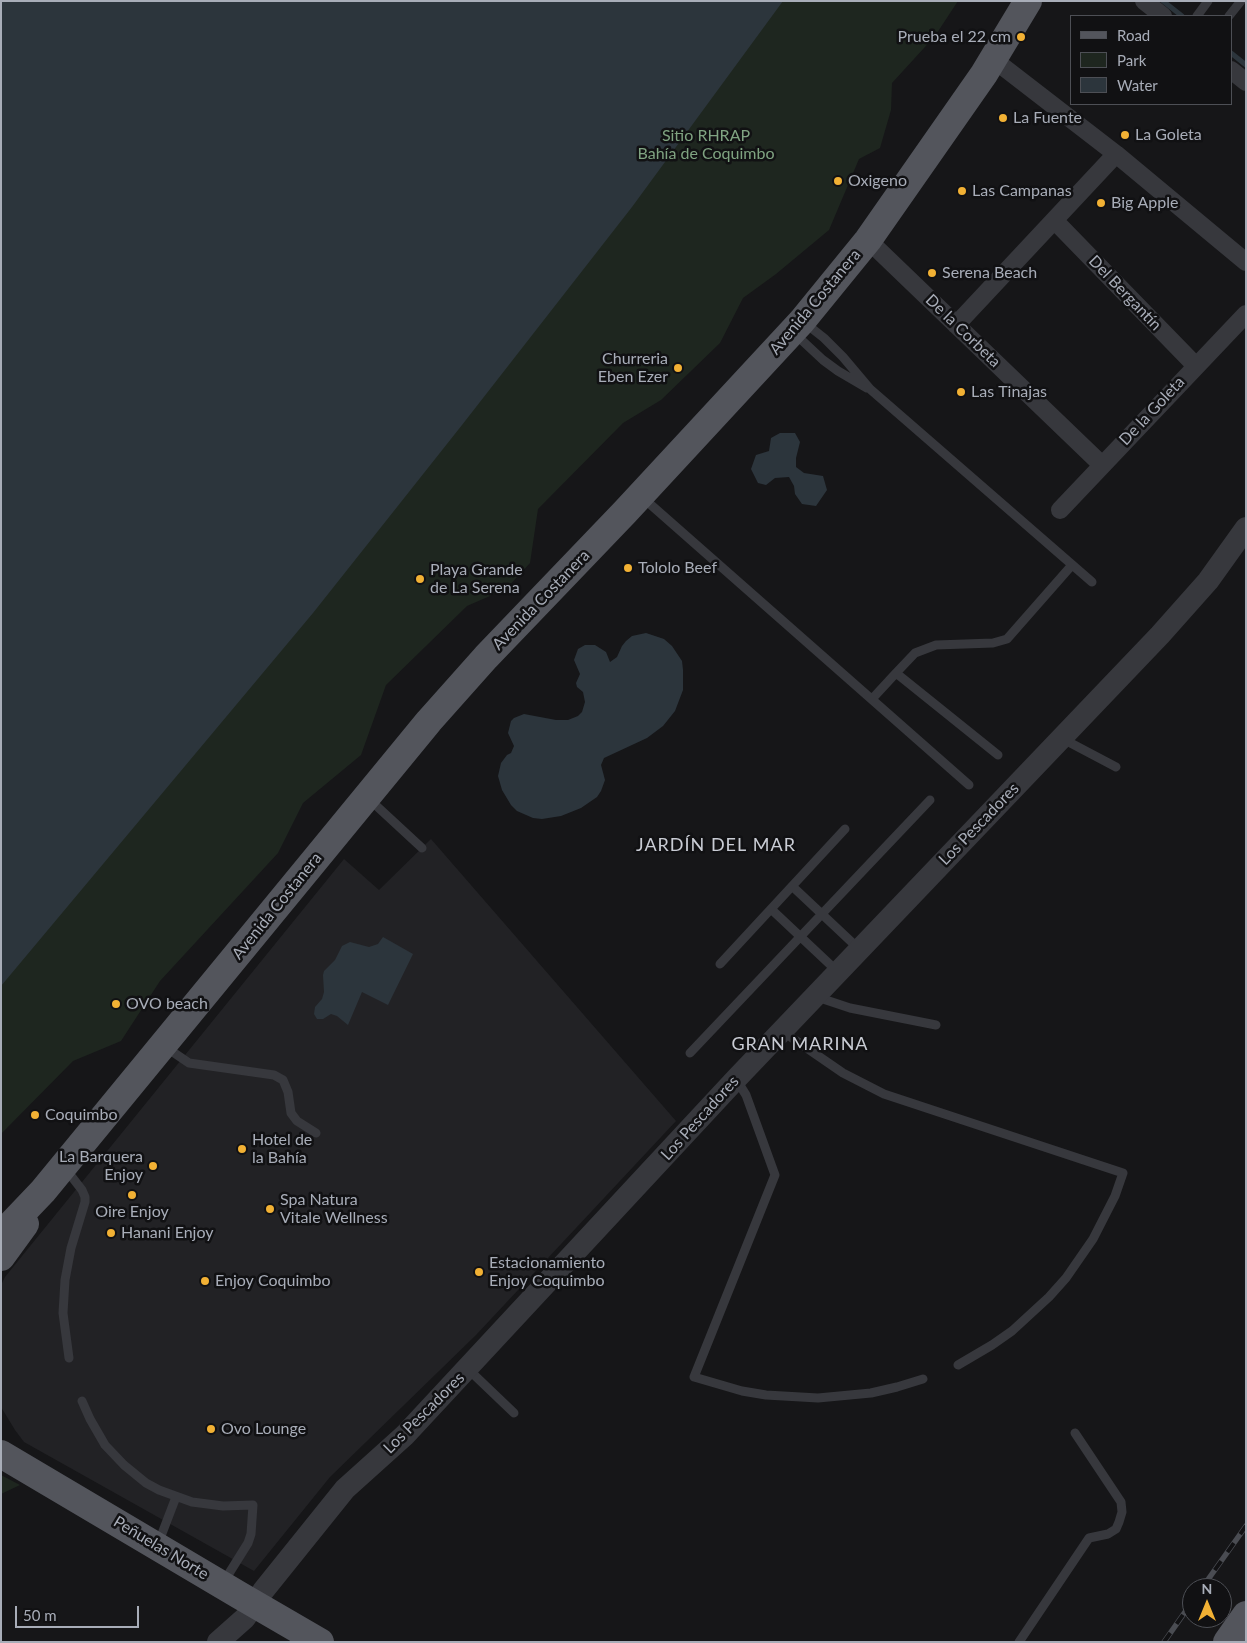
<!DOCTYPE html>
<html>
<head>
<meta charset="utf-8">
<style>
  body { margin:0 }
  #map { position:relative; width:1247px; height:1643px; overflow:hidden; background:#161618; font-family:Lato,sans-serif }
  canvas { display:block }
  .frame { position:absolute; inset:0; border:2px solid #a8adb8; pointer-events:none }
  .legend { position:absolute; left:1070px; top:15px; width:162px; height:90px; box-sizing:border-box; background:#111113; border:1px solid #4d4f55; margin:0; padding:6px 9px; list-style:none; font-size:15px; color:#a8adb8 }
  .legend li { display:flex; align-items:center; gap:10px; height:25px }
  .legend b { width:25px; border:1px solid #4d4f55 }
  .north { position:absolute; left:1182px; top:1578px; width:50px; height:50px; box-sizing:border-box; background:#111113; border:1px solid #4d4f55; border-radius:50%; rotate:0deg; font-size:14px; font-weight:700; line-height:20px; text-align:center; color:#a8adb8 }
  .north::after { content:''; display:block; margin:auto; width:18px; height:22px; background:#f2b134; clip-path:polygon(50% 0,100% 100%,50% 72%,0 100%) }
  .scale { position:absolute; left:15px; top:1606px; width:124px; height:22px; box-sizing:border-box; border:2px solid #a8adb8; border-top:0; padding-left:6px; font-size:15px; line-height:18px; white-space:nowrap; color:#a8adb8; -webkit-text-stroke:4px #111113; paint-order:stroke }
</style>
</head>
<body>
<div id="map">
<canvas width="1247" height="1643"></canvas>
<div class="frame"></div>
<ul class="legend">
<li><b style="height:6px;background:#53555c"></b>Road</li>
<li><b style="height:14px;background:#1e261f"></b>Park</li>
<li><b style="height:14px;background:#2c353c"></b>Water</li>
</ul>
<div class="north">N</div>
<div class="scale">50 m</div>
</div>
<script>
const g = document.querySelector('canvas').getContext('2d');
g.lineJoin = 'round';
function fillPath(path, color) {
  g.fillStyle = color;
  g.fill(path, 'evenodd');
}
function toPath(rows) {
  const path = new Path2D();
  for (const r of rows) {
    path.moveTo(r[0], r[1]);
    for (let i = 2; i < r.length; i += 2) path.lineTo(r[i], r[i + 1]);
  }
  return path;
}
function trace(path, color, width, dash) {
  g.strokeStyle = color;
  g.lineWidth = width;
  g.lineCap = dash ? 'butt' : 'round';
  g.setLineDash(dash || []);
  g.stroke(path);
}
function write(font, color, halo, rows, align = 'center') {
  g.font = font + ' Lato,sans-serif';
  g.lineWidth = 5;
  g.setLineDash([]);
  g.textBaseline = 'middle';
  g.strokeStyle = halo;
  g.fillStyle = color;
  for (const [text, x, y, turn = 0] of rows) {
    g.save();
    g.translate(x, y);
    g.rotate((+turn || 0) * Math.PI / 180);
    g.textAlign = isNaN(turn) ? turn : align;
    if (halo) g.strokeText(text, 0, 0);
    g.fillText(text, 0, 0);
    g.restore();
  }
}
const built = toPath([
  [431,839,676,1121,476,1335,330,1477,254,1571,24,1442,15,1430,1,1407,1,1285,5,1277,344,859,379,890]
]);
const green = toPath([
  [631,1,958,1,935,36,892,83,891,110,880,148,859,159,829,230,776,274,743,298,720,343,661,400,623,423,538,509,530,563,506,589,467,606,386,685,361,755,303,803,278,853,160,981,121,1041,73,1061,1,1134,1,788],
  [1,1475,20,1485,1,1494]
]);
const water = toPath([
  [1,1,783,1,632,207,462,425,313,613,1,986],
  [780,433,795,433,800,442,796,458,796,467,804,473,823,476,827,490,816,506,802,504,795,494,794,486,789,477,775,478,766,485,758,483,751,469,756,455,769,451,771,438],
  [646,633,664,639,672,646,682,661,683,670,683,690,675,711,663,726,647,738,604,758,601,765,605,780,601,791,597,797,581,808,561,816,542,819,533,818,517,811,511,805,502,790,498,776,501,763,507,755,511,753,514,746,508,733,511,721,514,718,524,714,556,720,568,720,578,716,582,712,585,702,583,692,577,687,576,683,580,674,574,660,578,649,585,645,595,645,606,652,610,662,617,657,622,646,626,641,632,636],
  [383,937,413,954,388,1005,362,992,348,1025,337,1016,331,1014,323,1019,317,1019,314,1014,315,1007,322,999,324,992,323,975,324,971,335,960,342,946,350,942,369,947,378,944]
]);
const stream = toPath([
  [1163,1,1182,16],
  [1231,53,1246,65]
]);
const service = toPath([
  [1197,16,1208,1],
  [1229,16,1241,1],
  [805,323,824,338,843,357,870,389,1092,582],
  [794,333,823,360,838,371,867,388],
  [642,497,969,785],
  [896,673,915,653,936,645,993,643,1007,639,1072,565],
  [872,699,896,673,998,755],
  [1063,739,1116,767],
  [369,799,422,848],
  [792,886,859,949],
  [771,909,838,972],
  [720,964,845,829],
  [817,997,850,1008,936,1025],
  [782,1031,843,1073,884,1094,1123,1173,1115,1196,1093,1239,1066,1278,1049,1297,1012,1331,992,1345,958,1365],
  [164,1046,189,1063,274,1075,283,1080,288,1092,291,1113,297,1121,316,1133],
  [690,1053,930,800],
  [736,1079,746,1095,775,1175,694,1377,742,1391,766,1395,818,1398,871,1393,897,1387,923,1379],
  [65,1168,82,1190,85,1197,85,1202,71,1248,65,1280,63,1313,69,1358],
  [468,1369,514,1413],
  [82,1401,90,1419,105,1445,124,1465,146,1483,159,1490,192,1502,223,1506,253,1505,251,1534,248,1543,223,1583],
  [158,1544,176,1497],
  [1019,1642,1089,1538,1108,1534,1116,1529,1119,1522,1122,1512,1121,1502,1075,1433]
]);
const minor = toPath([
  [1144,1,1163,16],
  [993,59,1116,154,1246,262],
  [1231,70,1246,82],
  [1055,221,1196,366],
  [868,240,1102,465],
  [956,325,1116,154],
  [1060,510,1246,314]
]);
const tertiary = toPath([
  [218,1642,245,1618,263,1591,345,1489,405,1435,736,1079,1160,635,1208,581,1246,528]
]);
const primary = toPath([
  [1,1235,43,1191,429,721,486,657,625,512,802,321,868,240,984,74,1028,1],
  [1,1257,25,1224],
  [1,1454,239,1595,320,1642],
  [1227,1642,1246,1615]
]);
const rail = toPath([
  [1202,1588,1246,1526],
  [1164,1642,1192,1602]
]);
const markers = [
  [1021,37,5,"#f2b134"],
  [1003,118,5,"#f2b134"],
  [1125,135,5,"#f2b134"],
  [838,181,5,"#f2b134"],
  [962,191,5,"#f2b134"],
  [1101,203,5,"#f2b134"],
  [932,273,5,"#f2b134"],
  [678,368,5,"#f2b134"],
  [961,392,5,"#f2b134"],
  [628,568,5,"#f2b134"],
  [420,579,5,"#f2b134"],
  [116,1004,5,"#f2b134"],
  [35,1115,5,"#f2b134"],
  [242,1149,5,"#f2b134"],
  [153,1166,5,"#f2b134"],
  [132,1195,5,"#f2b134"],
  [270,1209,5,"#f2b134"],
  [111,1233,5,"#f2b134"],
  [479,1272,5,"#f2b134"],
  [205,1281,5,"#f2b134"],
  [211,1429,5,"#f2b134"]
];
const poiNames = [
  ["Prueba el 22 cm",1011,37,"right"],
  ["La Fuente",1013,118],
  ["La Goleta",1135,135],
  ["Oxigeno",848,181],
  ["Las Campanas",972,191],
  ["Big Apple",1111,203],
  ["Serena Beach",942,273],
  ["Churreria",668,359,"right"],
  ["Eben Ezer",668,377,"right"],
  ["Las Tinajas",971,392],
  ["Tololo Beef",638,568],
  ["Playa Grande",430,570],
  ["de La Serena",430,588],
  ["OVO beach",126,1004],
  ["Coquimbo",45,1115],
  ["Hotel de",252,1140],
  ["la Bahía",252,1158],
  ["La Barquera",143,1157,"right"],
  ["Enjoy",143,1175,"right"],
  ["Spa Natura",280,1200],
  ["Vitale Wellness",280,1218],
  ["Oire Enjoy",132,1212,"center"],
  ["Hanani Enjoy",121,1233],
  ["Estacionamiento",489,1263],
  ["Enjoy Coquimbo",489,1281],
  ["Enjoy Coquimbo",215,1281],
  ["Ovo Lounge",221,1429]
];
const parkNames = [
  ["Sitio RHRAP",706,136],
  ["Bahía de Coquimbo",706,154]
];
const streetNames = [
  ["Del Bergantín",1125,293,46],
  ["Avenida Costanera",815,302,-50],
  ["De la Corbeta",963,331,44],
  ["De la Goleta",1152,411,-47],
  ["Avenida Costanera",541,600,-46],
  ["Los Pescadores",979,824,-46],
  ["Avenida Costanera",277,906,-51],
  ["Los Pescadores",700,1118,-48],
  ["Los Pescadores",424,1413,-45],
  ["Peñuelas Norte",161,1548,31]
];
const neighbourhoodNames = [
  ["JARDÍN DEL MAR",716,845],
  ["GRAN MARINA",800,1044]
];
fillPath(built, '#222225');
fillPath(green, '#1e261f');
fillPath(water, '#2c353c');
trace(stream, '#2c353c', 5);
trace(service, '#37383d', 9);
trace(minor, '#37383d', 18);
trace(tertiary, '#37383d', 22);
trace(primary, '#53555c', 28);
trace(rail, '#4a4c52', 5.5);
trace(rail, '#111113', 4, [11]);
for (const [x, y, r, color] of markers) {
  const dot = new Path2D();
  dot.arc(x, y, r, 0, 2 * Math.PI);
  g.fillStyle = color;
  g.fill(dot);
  trace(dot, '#111113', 2);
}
write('16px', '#a8adb8', '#111113', poiNames, 'left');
write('16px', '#7fa381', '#111113', parkNames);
write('16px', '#a8adb8', '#111113', streetNames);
g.letterSpacing = '1px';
write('18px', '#c9ccd4', '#111113', neighbourhoodNames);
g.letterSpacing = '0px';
</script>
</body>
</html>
